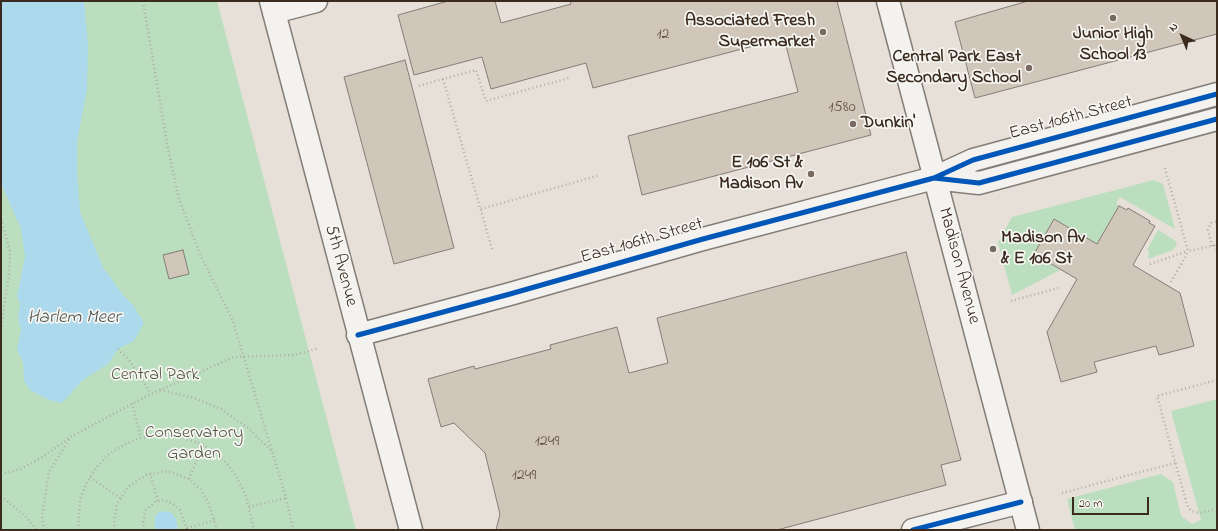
<!DOCTYPE html>
<html>
<head>
<meta charset="utf-8">
<style>
  body { margin:0 }
  #map { position:relative; width:1218px; height:531px; overflow:hidden; background:#e7e0d8; font-family:"Indie Flower",sans-serif }
  canvas { display:block }
  .frame { position:absolute; inset:0; border:2px solid #3b2a1e; pointer-events:none }
  .north { position:absolute; left:1162px; top:16px; width:40px; height:40px; -webkit-text-stroke:3px #f6f6f2; paint-order:stroke; rotate:316deg; font-size:11px; font-weight:700; line-height:16px; text-align:center; color:#3b2a1e }
  .north::after { content:''; display:block; margin:auto; width:14px; height:18px; background:#3b2a1e; clip-path:polygon(50% 0,100% 100%,50% 72%,0 100%) }
  .scale { position:absolute; left:1072px; top:497px; width:77px; height:18px; box-sizing:border-box; border:2px solid #3b2a1e; border-top:0; padding-left:5px; font-size:12px; line-height:14px; white-space:nowrap; color:#3b2a1e; -webkit-text-stroke:3px #f6f6f2; paint-order:stroke }
</style>
</head>
<body>
<div id="map">
<canvas width="1218" height="531"></canvas>
<div class="frame"></div>
<div class="north">N</div>
<div class="scale">20 m</div>
</div>
<script>
const g = document.querySelector('canvas').getContext('2d');
g.lineJoin = 'round';
function fillPath(path, color) {
  g.fillStyle = color;
  g.fill(path, 'evenodd');
}
function toPath(rows) {
  const path = new Path2D();
  for (const r of rows) {
    path.moveTo(r[0], r[1]);
    for (let i = 2; i < r.length; i += 2) path.lineTo(r[i], r[i + 1]);
  }
  return path;
}
function trace(path, color, width, dash) {
  g.strokeStyle = color;
  g.lineWidth = width;
  g.lineCap = dash ? 'butt' : 'round';
  g.setLineDash(dash || []);
  g.stroke(path);
}
function write(font, color, halo, rows, align = 'center') {
  g.font = font + ' "Indie Flower",sans-serif';
  g.lineWidth = 3.5;
  g.setLineDash([]);
  g.textBaseline = 'middle';
  g.strokeStyle = halo;
  g.fillStyle = color;
  for (const [text, x, y, turn = 0] of rows) {
    g.save();
    g.translate(x, y);
    g.rotate((+turn || 0) * Math.PI / 180);
    g.textAlign = isNaN(turn) ? turn : align;
    if (halo) g.strokeText(text, 0, 0);
    g.fillText(text, 0, 0);
    g.restore();
  }
}
const green = toPath([
  [1,1,217,1,356,530,1,530],
  [1154,180,1163,184,1175,229,1120,197,1116,204,1119,206,1098,247,1080,237,1081,234,1054,219,1034,254,1060,270,1012,295,998,242,1012,217],
  [1158,230,1176,241,1177,244,1173,250,1148,259,1149,251,1147,250],
  [1217,399,1217,530,1075,530,1067,499,1161,474,1173,482,1181,516,1192,524,1201,520,1171,411]
]);
const water = toPath([
  [1,1,84,1,88,44,87,89,77,142,77,172,80,212,103,267,123,295,133,305,144,323,134,341,118,349,108,364,84,379,75,388,68,397,61,403,49,400,30,390,24,380,23,362,17,350,21,329,18,319,20,303,17,297,25,257,21,229,1,183],
  [165,511,172,513,176,519,178,530,155,530,155,517,159,512]
]);
const building = toPath([
  [448,1,495,1,501,23,571,4,570,1,837,1,871,135,642,195,628,136,798,92,784,38,593,88,586,63,491,89,482,57,414,75,398,15,448,1],
  [1028,1,1217,1,1217,34,975,98,955,22,1028,1],
  [405,60,454,248,394,264,344,77,405,60],
  [1119,206,1127,210,1128,208,1150,221,1149,223,1155,226,1133,265,1180,293,1194,346,1159,355,1156,346,1094,362,1097,372,1061,382,1047,332,1077,279,1034,254,1054,219,1097,244,1119,206],
  [183,250,189,274,169,279,163,255,183,250],
  [906,252,961,460,941,465,946,485,777,530,496,530,500,514,485,453,454,423,441,427,428,379,474,366,475,369,551,349,550,345,617,327,629,373,668,363,657,318,906,252]
]);
const path = toPath([
  [143,1,168,149,179,199,200,254,233,321,286,498,293,530],
  [419,86,443,79],
  [1165,168,1188,251,1217,245],
  [481,209,600,175],
  [1,219,10,252,9,274,1,328],
  [1215,245,1217,251],
  [1212,246,1208,230,1211,223,1217,221],
  [492,249,443,79,476,70,486,101,569,78],
  [1150,264,1188,251],
  [1171,282,1188,252],
  [1011,301,1058,288],
  [118,349,129,360,151,394],
  [1217,380,1157,396,1187,505,1191,511,1200,513,1217,509],
  [160,390,194,398,221,409,248,428,272,451],
  [132,403,141,438],
  [150,473,158,501],
  [1,474,21,469,41,458,72,436,151,394,234,357,294,355,319,348],
  [90,477,120,498],
  [189,479,203,445],
  [1062,493,1175,463],
  [1,496,26,517,37,530],
  [249,507,286,498],
  [187,528,215,520],
  [44,530,42,516,49,472,70,438],
  [78,530,80,500,86,484,96,468,109,454,125,444,140,438,164,435,182,437,203,445,216,453,229,466,236,476,246,496,254,530],
  [115,530,114,520,117,504,128,487,146,475,168,471,189,479,201,490,208,502,217,530],
  [144,530,143,522,146,510,155,502,164,500,173,504,180,510,187,530]
]);
const minor = toPath([
  [274,12,316,1],
  [913,530,1021,502]
]);
const major = toPath([
  [271,1,411,530],
  [888,1,1028,530],
  [934,178,979,183,1217,119],
  [358,335,510,294,703,239,934,178,973,160,1217,94]
]);
const cycleway = toPath([
  [934,178,979,183,1217,119],
  [358,335,510,294,703,239,934,178,973,160,1217,94],
  [913,530,1021,502]
]);
const markers = [
  [1113,18,4,"#776a5f"],
  [823,32,4,"#776a5f"],
  [1029,68,4,"#776a5f"],
  [853,124,4,"#776a5f"],
  [811,174,4,"#776a5f"],
  [993,249,4,"#776a5f"]
];
const numberNames = [
  ["12",663,35],
  ["1580",842,108],
  ["1249",547,442],
  ["1249",524,476]
];
const poiNames = [
  ["Associated Fresh",815,22],
  ["Supermarket",815,43],
  ["Junior High",1113,35,"center"],
  ["School 13",1113,56,"center"],
  ["Central Park East",1021,58],
  ["Secondary School",1021,79],
  ["Dunkin'",861,124,"left"],
  ["E 106 St &",803,164],
  ["Madison Av",803,185],
  ["Madison Av",1001,239,"left"],
  ["& E 106 St",1001,260,"left"]
];
const streetNames = [
  ["East 106th Street",1071,119,-15],
  ["East 106th Street",642,242,-16],
  ["5th Avenue",340,266,75],
  ["Madison Avenue",958,266,75]
];
const parkNames = [
  ["Central Park",155,376],
  ["Conservatory",194,434],
  ["Garden",194,455]
];
const waterNames = [
  ["Harlem Meer",74,319]
];
fillPath(green, '#badebe');
fillPath(water, '#acdaec');
fillPath(building, '#d0c6ba');
trace(building, '#837d77', 1);
trace(minor, '#837d77', 25);
trace(major, '#837d77', 25);
trace(path, '#b0adaa', 2.5, [1, 3]);
trace(minor, '#f3f2ef', 22);
trace(major, '#f3f2ef', 22);
trace(cycleway, '#0057b8', 5);
for (const [x, y, r, color] of markers) {
  const dot = new Path2D();
  dot.arc(x, y, r, 0, 2 * Math.PI);
  g.fillStyle = color;
  g.fill(dot);
  trace(dot, '#f6f6f2', 1.5);
}
write('16px', '#605145', null, numberNames);
write('bold 18px', '#3b2a1e', '#f6f6f2', poiNames, 'right');
write('18px', '#3b2a1e', '#f6f6f2', streetNames);
write('18px', '#525641', '#f6f6f2', parkNames);
write('italic 19px', '#515554', '#f6f6f2', waterNames);
</script>
</body>
</html>
